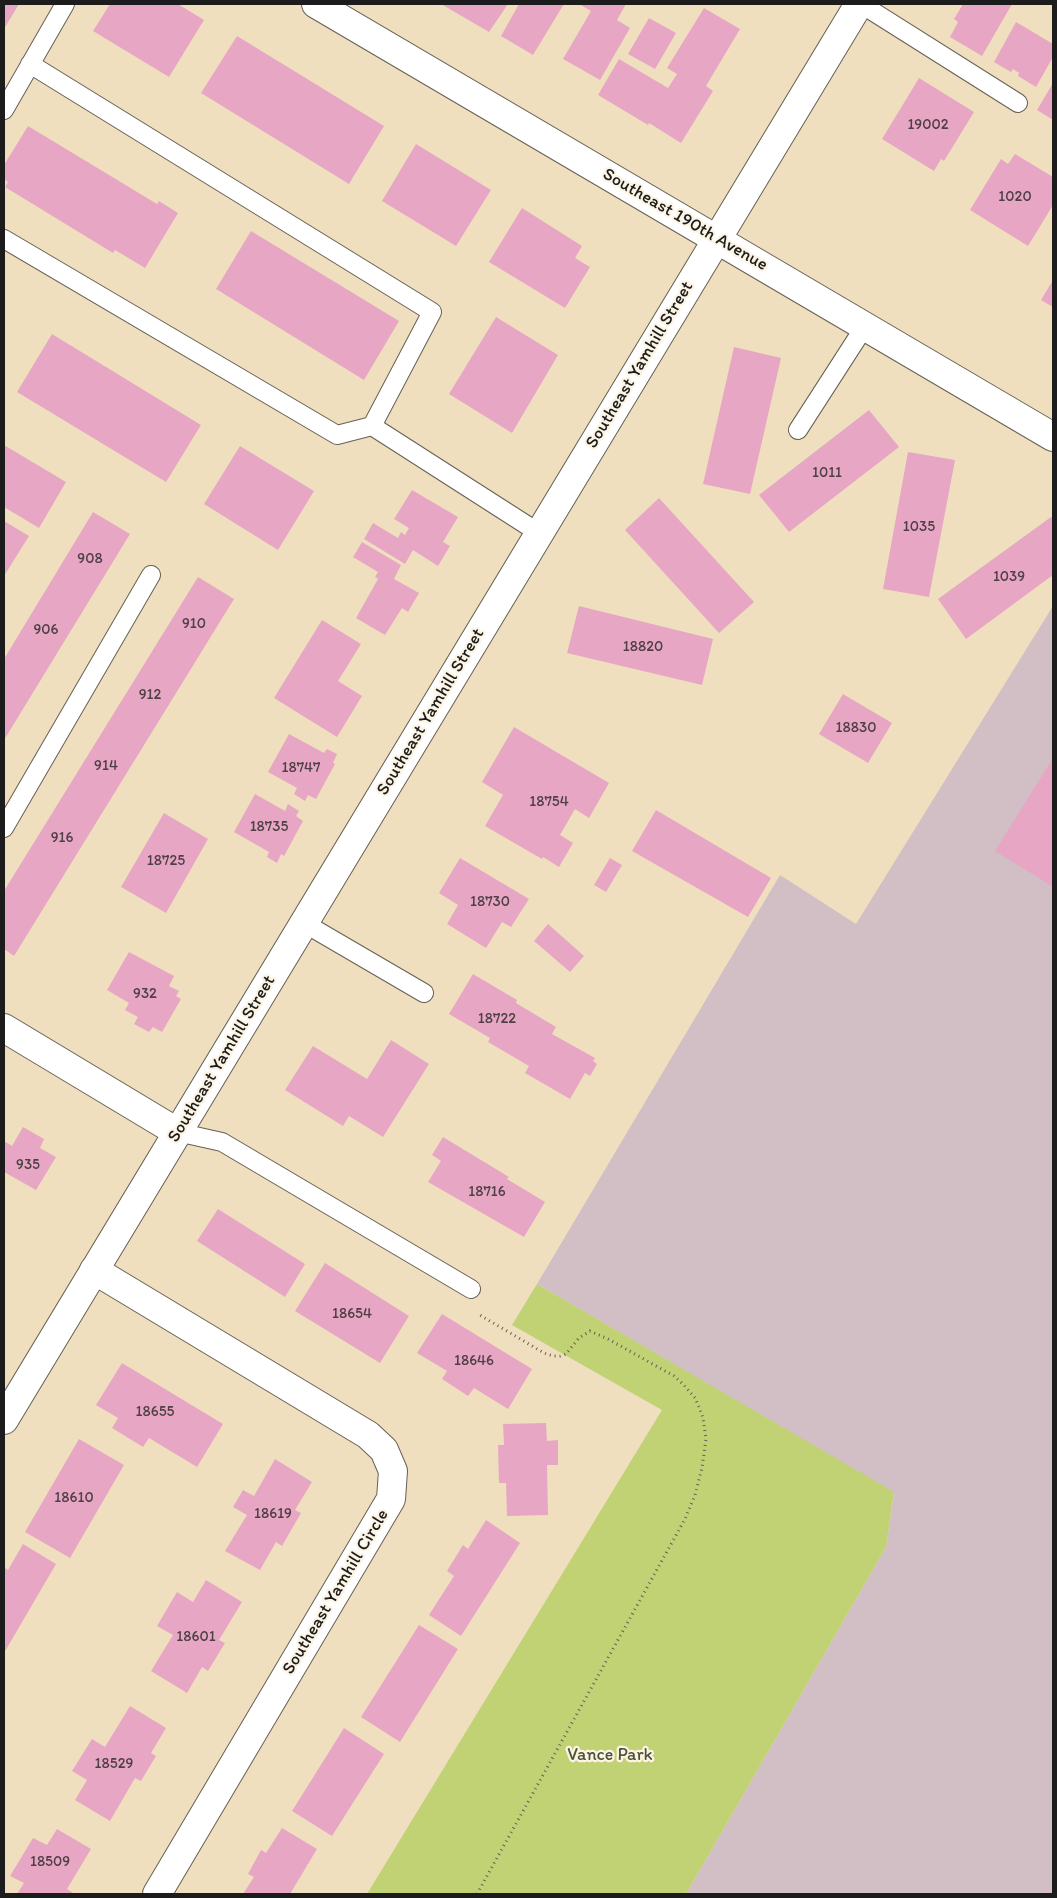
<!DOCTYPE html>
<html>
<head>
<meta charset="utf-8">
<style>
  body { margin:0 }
  #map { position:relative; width:1057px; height:1898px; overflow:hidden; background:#efdfbe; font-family:Itim,sans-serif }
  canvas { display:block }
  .frame { position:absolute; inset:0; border:5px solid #1c1c1c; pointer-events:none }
</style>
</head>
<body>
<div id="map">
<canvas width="1057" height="1898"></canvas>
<div class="frame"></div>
</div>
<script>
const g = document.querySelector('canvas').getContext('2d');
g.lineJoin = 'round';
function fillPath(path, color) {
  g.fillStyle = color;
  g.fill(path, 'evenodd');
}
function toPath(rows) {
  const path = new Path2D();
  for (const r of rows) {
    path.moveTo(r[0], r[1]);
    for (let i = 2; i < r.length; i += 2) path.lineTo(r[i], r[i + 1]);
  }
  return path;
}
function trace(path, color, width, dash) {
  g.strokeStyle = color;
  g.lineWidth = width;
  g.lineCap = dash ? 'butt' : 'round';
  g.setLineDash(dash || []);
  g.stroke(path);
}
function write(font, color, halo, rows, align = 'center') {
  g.font = font + ' Itim,sans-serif';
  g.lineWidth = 4.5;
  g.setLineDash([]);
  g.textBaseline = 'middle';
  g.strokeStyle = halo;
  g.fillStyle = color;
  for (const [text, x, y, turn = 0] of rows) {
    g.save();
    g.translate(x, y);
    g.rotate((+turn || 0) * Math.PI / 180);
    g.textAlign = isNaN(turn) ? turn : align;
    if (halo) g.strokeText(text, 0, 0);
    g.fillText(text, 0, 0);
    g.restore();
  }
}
const industrial = toPath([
  [1053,606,1053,1894,686,1894,886,1547,894,1493,537,1284,780,875,856,924]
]);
const green = toPath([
  [537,1284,894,1492,886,1547,686,1894,367,1894,662,1410,512,1325]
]);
const building = toPath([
  [4,4,19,4,4,29],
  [110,4,178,4,204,20,169,77,93,31],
  [441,4,508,4,489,32],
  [519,4,564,4,533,55,501,36],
  [579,4,626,4,617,20,630,28,600,80,563,59,591,11],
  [963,4,1012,4,982,56,950,37,958,22,954,19],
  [704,8,740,29,706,86,713,91,681,143,649,123,648,125,598,95,619,59,668,88,677,74,667,68],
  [649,18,676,33,655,69,628,54],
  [1016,22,1053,44,1053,57,1036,87,1018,76,1019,73,1013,69,1011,72,994,62],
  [237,36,384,126,349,184,201,93],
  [919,78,974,112,944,161,941,159,934,171,882,139],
  [1053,83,1053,120,1037,110],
  [28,126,157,204,159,201,178,213,145,268,115,250,113,253,5,187,8,182,4,179,4,165],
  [416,144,491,190,456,246,382,201],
  [1015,154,1053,177,1053,205,1028,246,970,210,1001,159,1008,164],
  [522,208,582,246,575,258,590,267,565,308,489,262],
  [251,231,399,321,364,380,216,289],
  [1053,280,1053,307,1041,300],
  [496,317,558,355,512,433,449,394],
  [52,334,201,425,166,482,17,392],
  [734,347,781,358,750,494,703,484],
  [869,410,899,447,789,532,759,495],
  [4,445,66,482,39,528,4,507],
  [240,446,314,491,278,550,204,504],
  [908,452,955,460,929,597,883,589],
  [412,490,458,517,443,542,450,546,438,566,413,550,405,564,364,539,373,523,398,538,401,532,405,535,409,528,394,519],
  [659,498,754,602,719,633,625,530],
  [93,512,130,534,4,740,4,659],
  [1051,517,1053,519,1053,575,966,639,938,599],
  [4,521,29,536,4,576],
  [362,542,401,565,394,579,419,593,408,612,402,608,385,635,356,618,378,579,375,577,378,572,353,557],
  [198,577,234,599,14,956,4,949,4,891],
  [579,606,713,639,702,685,567,653],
  [322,620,361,644,338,681,362,696,337,737,274,698],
  [843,694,892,723,868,763,819,734],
  [514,727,609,783,589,818,575,809,560,835,573,843,559,867,543,857,542,859,485,826,503,795,482,782],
  [289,734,324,753,327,749,337,754,333,763,335,764,316,799,308,795,305,801,294,794,297,788,268,772],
  [1053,758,1053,887,995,851],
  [255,794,285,811,288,804,299,811,296,816,303,821,284,856,281,854,277,863,267,857,269,852,234,832],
  [656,810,771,878,748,917,632,851],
  [164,813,208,839,166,913,121,887],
  [460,858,529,899,511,927,502,922,486,948,447,924,458,905,439,893],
  [610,858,622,865,606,892,594,885],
  [548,924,584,956,570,972,534,941],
  [129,952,174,976,169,986,179,991,176,996,181,999,162,1032,153,1027,149,1032,134,1024,138,1017,125,1010,129,1003,107,990],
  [473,974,517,1000,516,1003,556,1027,552,1034,595,1058,593,1061,597,1064,590,1076,585,1073,570,1099,525,1073,529,1066,488,1042,490,1038,449,1014],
  [391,1040,429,1064,383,1137,349,1116,343,1126,285,1090,313,1046,367,1079],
  [23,1127,44,1139,40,1148,56,1157,36,1190,4,1172,4,1141,12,1146],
  [443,1137,509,1177,507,1179,545,1202,524,1237,428,1182,441,1161,432,1155],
  [218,1209,305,1264,285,1297,197,1241],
  [325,1263,409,1316,380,1363,295,1311],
  [442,1314,532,1369,508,1409,474,1388,468,1396,442,1379,447,1371,417,1353],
  [122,1363,223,1424,197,1467,149,1438,143,1447,112,1428,118,1418,96,1405],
  [546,1423,547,1441,558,1440,558,1465,547,1465,548,1515,507,1516,506,1483,499,1483,498,1445,504,1445,503,1424],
  [79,1439,124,1465,70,1558,25,1532],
  [275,1459,312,1482,295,1510,301,1513,282,1546,276,1542,260,1570,225,1551,247,1515,233,1507,243,1490,254,1496],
  [486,1520,520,1543,461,1636,429,1615,454,1576,447,1571,463,1545,468,1549],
  [23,1544,56,1564,4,1653,4,1567,8,1570],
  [206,1580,242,1602,219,1640,225,1643,208,1671,202,1667,187,1693,151,1671,173,1635,157,1626,177,1592,193,1602],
  [419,1625,458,1649,400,1742,361,1717],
  [130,1706,166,1728,151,1753,156,1756,141,1781,135,1778,110,1821,75,1800,87,1780,72,1771,92,1739,105,1747],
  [344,1728,384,1754,332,1836,292,1811],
  [282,1828,317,1849,290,1894,243,1894,254,1877,248,1874,261,1850,266,1853],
  [57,1829,91,1849,67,1889,73,1893,72,1894,17,1894,24,1883,10,1876,33,1838,47,1845]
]);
const path = toPath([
  [477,1894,685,1519,695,1495,702,1468,706,1439,703,1418,699,1407,695,1398,684,1385,674,1376,608,1339,590,1331,579,1338,566,1354,560,1356,553,1356,544,1353,478,1314]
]);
const service = toPath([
  [861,4,1018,103],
  [30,64,432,312,372,426],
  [4,110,65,4],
  [4,239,337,435,372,426,539,533],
  [798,430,865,326],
  [4,828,151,575],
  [304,923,424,993],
  [177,1132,222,1142,471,1289]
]);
const minor = toPath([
  [4,1028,177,1132],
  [94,1270,368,1435,384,1450,393,1471,391,1499,157,1894]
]);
const tertiary = toPath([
  [316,4,1053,437],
  [4,1420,859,4]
]);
const numberNames = [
  ["19002",928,125],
  ["1020",1015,197],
  ["1011",827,473],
  ["1035",919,527],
  ["908",90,559],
  ["1039",1009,577],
  ["910",194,624],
  ["906",46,630],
  ["18820",643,647],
  ["912",150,695],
  ["18830",856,728],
  ["914",106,766],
  ["18747",301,768],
  ["18754",549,802],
  ["18735",269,827],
  ["916",62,838],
  ["18725",166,861],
  ["18730",490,902],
  ["932",145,994],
  ["18722",497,1019],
  ["935",28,1165],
  ["18716",487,1192],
  ["18654",352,1314],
  ["18646",474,1361],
  ["18655",155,1412],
  ["18610",74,1498],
  ["18619",273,1514],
  ["18601",196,1637],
  ["18529",114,1764],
  ["18509",50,1862]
];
const streetNames = [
  ["Southeast 190th Avenue",685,220,30],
  ["Southeast Yamhill Street",640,365,-59],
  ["Southeast Yamhill Street",431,712,-59],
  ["Southeast Yamhill Street",222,1059,-59],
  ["Southeast Yamhill Circle",336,1592,-59]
];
const parkNames = [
  ["Vance Park",610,1755]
];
fillPath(industrial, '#d2bec5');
fillPath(green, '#c1d275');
fillPath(building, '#e7a7c4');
trace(service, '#666055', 20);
trace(minor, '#666055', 30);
trace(tertiary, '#666055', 30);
trace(path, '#666055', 3, [1, 4]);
trace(service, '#fff', 18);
trace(minor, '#fff', 28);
trace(tertiary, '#fff', 28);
write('15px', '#4f3f46', null, numberNames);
write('18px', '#1c1c1c', '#fcf5e5', streetNames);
write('18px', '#4e5337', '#fcf5e5', parkNames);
</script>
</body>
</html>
